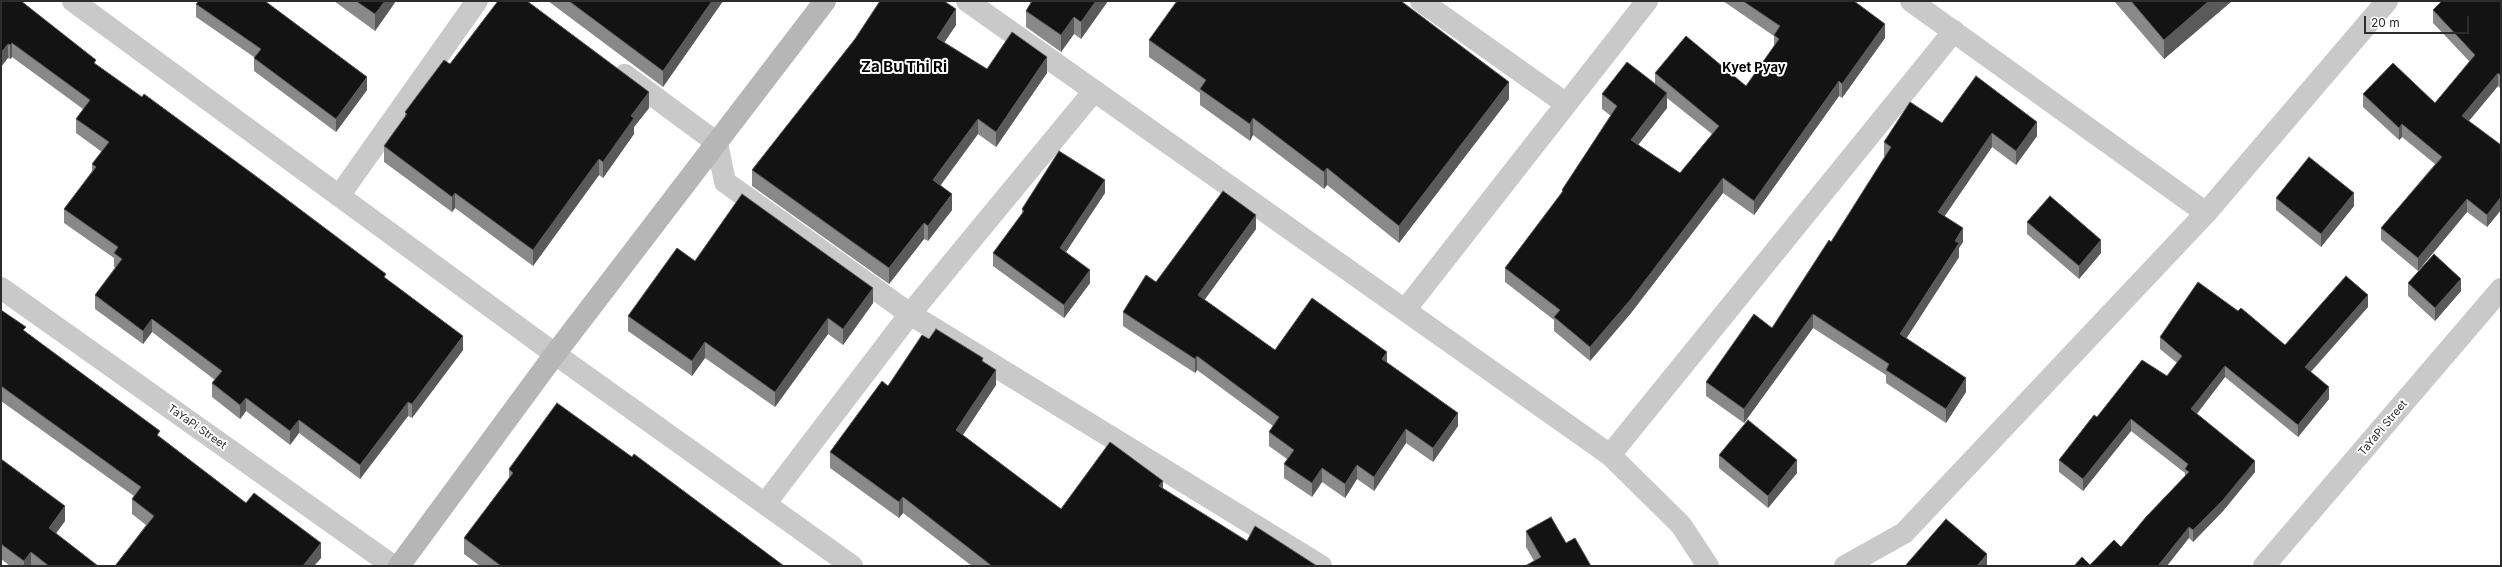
<!DOCTYPE html>
<html>
<head>
<meta charset="utf-8">
<style>
  body { margin:0 }
  #map { position:relative; width:2502px; height:567px; overflow:hidden; background:#fff; font-family:Inter,sans-serif }
  canvas { display:block }
  .frame { position:absolute; inset:0; border:2px solid #2c2c2c; pointer-events:none }
  .scale { position:absolute; left:2364px; top:16px; width:105px; height:18px; box-sizing:border-box; border:2px solid #2c2c2c; border-top:0; padding-left:5px; font-size:12px; line-height:14px; white-space:nowrap; color:#2c2c2c; -webkit-text-stroke:3px #fff; paint-order:stroke }
</style>
</head>
<body>
<div id="map">
<canvas width="2502" height="567"></canvas>
<div class="frame"></div>
<div class="scale">20 m</div>
</div>
<script>
const g = document.querySelector('canvas').getContext('2d');
g.lineJoin = 'round';
function toPath(rows) {
  const path = new Path2D();
  for (const r of rows) {
    path.moveTo(r[0], r[1]);
    for (let i = 2; i < r.length; i += 2) path.lineTo(r[i], r[i + 1]);
  }
  return path;
}
function trace(path, color, width, dash) {
  g.strokeStyle = color;
  g.lineWidth = width;
  g.lineCap = dash ? 'butt' : 'round';
  g.setLineDash(dash || []);
  g.stroke(path);
}
function fillPath(path, color) {
  g.fillStyle = color;
  g.fill(path, 'evenodd');
}
function write(font, color, halo, rows, align = 'center') {
  g.font = font + ' Inter,sans-serif';
  g.lineWidth = 4;
  g.setLineDash([]);
  g.textBaseline = 'middle';
  g.strokeStyle = halo;
  g.fillStyle = color;
  for (const [text, x, y, turn = 0] of rows) {
    g.save();
    g.translate(x, y);
    g.rotate((+turn || 0) * Math.PI / 180);
    g.textAlign = isNaN(turn) ? turn : align;
    if (halo) g.strokeText(text, 0, 0);
    g.fillText(text, 0, 0);
    g.restore();
  }
}
const street = toPath([
  [73,1,555,354,852,566],
  [967,1,1610,455,1681,525,1708,566],
  [1421,1,1565,103],
  [1911,1,2206,213],
  [625,75,717,143,725,182,910,314,1321,566],
  [339,196,477,1],
  [1,288,393,566],
  [1405,310,1647,1],
  [1610,455,1954,31],
  [765,504,910,314,1094,91],
  [1845,566,1904,533,2206,213,2387,1],
  [2264,566,2501,289]
]);
const secondary = toPath([
  [399,566,555,354,825,1]
]);
const wall = toPath([
  [1,1,96,64,386,279,463,350,412,418,408,416,360,479,299,433,290,445,246,411,240,419,212,397,212,383,215,380,152,332,143,344,95,309,95,295,116,268,114,267,114,258,64,223,64,209,92,171,92,164,102,152,76,133,76,119,83,109,12,57,10,59,8,58],
  [334,1,396,1,375,31],
  [548,1,723,1,663,87],
  [1029,1,1108,1,1081,39,1074,34,1061,52,1026,27,1026,11,1031,3],
  [1723,1,1854,1,1885,38,1842,98,1839,96,1754,215,1723,193,1631,313,1590,361,1554,331,1554,320,1505,282,1505,268,1562,193,1562,190,1611,116,1602,109,1602,94,1655,84,1655,73,1746,86,1774,47,1774,36],
  [1667,98,1712,134,1680,173,1638,145,1667,108],
  [2114,1,2232,1,2164,59],
  [2501,1,2501,89,2498,86,2469,121,2501,145,2501,210,2487,227,2467,212,2418,271,2381,240,2381,228,2435,164,2402,137,2399,140,2363,107,2363,94,2435,103,2470,62,2433,23,2433,10],
  [196,4,367,90,336,132,254,71,254,57,196,17],
  [956,25,944,43,987,69,1047,73,996,147,978,134,941,185,952,210,928,241,924,239,889,284,752,186,752,170],
  [1149,40,1509,99,1399,243,1327,185,1324,189,1253,135,1250,141,1200,105,1200,93,1149,57],
  [450,64,649,108,634,127,634,134,603,178,599,175,533,266,455,208,452,212,384,162,384,146,405,117,405,112],
  [1942,123,2037,136,2016,165,1992,147,1944,216,1963,242,1959,248,1959,257,1906,339,1966,392,1946,423,1886,383,1886,375,1813,328,1744,423,1706,396,1706,382,1772,328,1831,242,1885,157,1884,156,1884,142],
  [1105,193,1066,252,1090,283,1064,318,993,266,993,253,1022,214,1022,209],
  [2276,198,2354,206,2321,247,2276,210],
  [2027,222,2101,253,2079,279,2027,234],
  [1256,229,1204,300,1275,350,1387,363,1458,426,1433,462,1406,443,1374,491,1357,479,1345,498,1322,482,1312,497,1284,478,1284,464,1287,459,1269,446,1269,432,1273,426,1197,370,1195,373,1123,326,1123,312,1156,282],
  [695,261,873,303,843,345,828,334,775,407,705,358,692,376,628,331,628,316],
  [2408,283,2461,291,2435,321,2408,296],
  [2368,307,2311,372,2329,399,2298,437,2225,377,2197,414,2255,472,2223,511,2193,542,2189,538,2090,565,2121,547,2185,476,2185,473,2131,431,2083,491,2059,472,2059,460,2097,417,2167,376,2177,363,2160,349,2160,337,2285,345],
  [1,310,26,332,160,437,246,503,321,558,314,566,115,566,146,525,132,514,132,499,134,496,1,401],
  [929,339,983,362,996,385,963,435,1061,509,1163,489,1247,541,1317,566,972,566,903,513,899,518,830,468,830,452],
  [1719,455,1797,473,1768,508,1719,468],
  [1,459,65,521,56,533,98,566,10,566,1,559],
  [509,469,784,566,480,566,464,554,464,538,509,478],
  [1526,531,1566,543,1534,561,1526,547]
]);
const shadedWall = toPath([
  [385,1,396,1,375,31,375,14],
  [712,1,723,1,663,87,663,71],
  [1096,1,1108,1,1081,39,1081,22],
  [2209,1,2232,1,2164,59,2164,40],
  [956,9,956,25,937,53,937,38],
  [1074,17,1074,34,1061,52,1061,35],
  [1885,24,1885,38,1842,98,1842,84],
  [12,43,12,57,10,59,10,45],
  [8,44,8,58,1,67,1,53],
  [1047,57,1047,73,996,147,996,132],
  [2498,73,2498,86,2462,129,2462,116],
  [367,77,367,90,336,132,336,119],
  [1839,81,1839,96,1754,215,1754,201],
  [1509,82,1509,99,1399,243,1399,226],
  [649,92,649,108,634,127,634,134,603,178,603,162,631,116],
  [1667,93,1667,108,1631,154,1631,140],
  [1253,118,1253,135,1250,141,1250,124],
  [978,119,978,134,933,195,933,180],
  [2037,122,2037,136,2016,165,2016,151],
  [2402,124,2402,137,2399,140,2399,128],
  [1992,133,1992,147,1938,226,1938,212],
  [599,159,599,175,533,266,533,250],
  [1327,168,1327,185,1324,189,1324,172],
  [1723,178,1723,193,1631,313,1590,361,1590,347],
  [1105,180,1105,193,1060,261,1060,248],
  [455,193,455,208,452,212,452,197],
  [2354,193,2354,206,2321,247,2321,234],
  [952,194,952,210,928,241,928,226],
  [2501,197,2501,210,2487,227,2487,215],
  [2467,199,2467,212,2418,271,2418,258],
  [1256,215,1256,229,1198,309,1198,295],
  [924,223,924,239,889,284,889,268],
  [1963,228,1963,242,1959,248,1959,257,1900,348,1900,334],
  [2101,240,2101,253,2079,279,2079,266],
  [1090,270,1090,283,1064,318,1064,305],
  [2461,279,2461,291,2435,321,2435,308],
  [873,288,873,303,843,345,843,329],
  [2368,295,2368,307,2305,378,2305,367],
  [1813,314,1813,328,1744,423,1744,409],
  [828,318,828,334,775,407,775,392],
  [152,319,152,332,143,344,143,331],
  [463,336,463,350,412,418,412,404],
  [705,342,705,358,692,376,692,361],
  [1387,352,1387,366,1382,359],
  [1197,356,1197,370,1195,373,1195,359],
  [2225,366,2225,377,2191,421,2191,409],
  [996,370,996,385,956,445,956,430],
  [1966,378,1966,392,1946,423,1946,409],
  [2329,387,2329,399,2298,437,2298,425],
  [246,398,246,411,240,419,240,405],
  [408,402,408,416,360,479,360,465],
  [1458,413,1458,426,1433,462,1433,448],
  [2131,419,2131,431,2083,491,2083,479],
  [299,420,299,433,290,445,290,431],
  [1406,429,1406,443,1374,491,1374,477],
  [1797,460,1797,473,1768,508,1768,496],
  [2255,461,2255,472,2223,511,2193,542,2193,530],
  [1357,465,1357,479,1345,498,1345,484],
  [1322,468,1322,482,1312,497,1312,483],
  [1163,481,1163,497,1159,486],
  [903,497,903,513,899,518,899,502],
  [65,506,65,521,49,543,49,528],
  [2189,527,2189,538,2167,566,2158,566],
  [321,543,321,558,314,566,303,566],
  [31,552,31,566,24,566,24,561],
  [1987,554,1987,566,1977,566]
]);
const building = toPath([
  [1,1,21,1,96,60,94,63,142,97,144,94,257,177,386,274,384,277,463,336,412,404,408,402,360,465,299,420,290,431,246,398,240,405,212,383,222,371,152,319,143,331,95,295,122,259,114,253,118,247,64,209,96,167,92,164,109,142,76,119,90,100,12,43,10,45,8,44,1,53,1,1],
  [199,1,265,1,367,77,336,119,254,58,261,49,196,4,199,1],
  [356,1,385,1,375,14,356,1],
  [498,1,527,1,649,92,631,116,634,118,603,162,599,159,533,250,455,193,452,197,384,146,407,114,405,112,444,60,450,64,498,1],
  [569,1,712,1,663,71,569,1],
  [880,1,944,1,956,9,937,38,987,69,1012,32,1047,57,996,132,978,119,933,180,952,194,928,226,924,223,889,268,752,170,855,39,880,1],
  [1032,1,1096,1,1081,22,1074,17,1061,35,1026,11,1032,1],
  [1177,1,1401,1,1509,82,1399,226,1327,168,1324,172,1253,118,1250,124,1200,89,1206,80,1149,40,1177,1],
  [1743,1,1854,1,1885,24,1842,84,1839,81,1754,201,1723,178,1631,299,1590,347,1554,317,1560,310,1505,268,1563,191,1562,190,1617,106,1602,94,1627,62,1667,93,1631,140,1680,173,1719,126,1655,73,1686,36,1746,86,1779,39,1774,35,1780,26,1743,1],
  [2131,1,2209,1,2164,40,2131,1],
  [2442,1,2501,1,2501,76,2498,73,2462,116,2501,145,2501,197,2487,215,2467,199,2418,258,2381,228,2442,157,2402,124,2399,128,2363,94,2393,63,2435,103,2475,55,2433,10,2442,1],
  [1976,76,2037,122,2016,151,1992,133,1938,212,1963,228,1955,241,1959,243,1900,334,1966,378,1946,409,1886,370,1889,364,1813,314,1744,409,1706,382,1754,314,1772,328,1829,240,1831,242,1891,147,1884,142,1910,102,1942,123,1976,76],
  [1059,151,1105,180,1060,248,1090,270,1064,305,993,253,1024,211,1022,209,1059,151],
  [2309,157,2354,193,2321,234,2276,198,2309,157],
  [1223,191,1256,215,1198,295,1275,350,1312,298,1387,352,1382,359,1458,413,1433,448,1406,429,1374,477,1357,465,1345,484,1322,468,1312,483,1284,464,1294,450,1269,432,1279,417,1197,356,1195,359,1123,312,1146,275,1156,282,1223,191],
  [742,194,873,288,843,329,828,318,775,392,705,342,692,361,628,316,677,248,695,261,742,194],
  [2050,196,2101,240,2079,266,2027,222,2050,196],
  [2434,254,2461,279,2435,308,2408,283,2434,254],
  [2346,276,2368,295,2305,367,2329,387,2298,425,2225,366,2191,409,2255,461,2223,500,2193,530,2189,527,2158,566,2074,566,2082,557,2090,565,2114,540,2121,547,2146,517,2189,472,2185,469,2188,464,2131,419,2083,479,2059,460,2094,415,2097,417,2142,360,2167,376,2182,356,2160,337,2198,282,2238,311,2241,308,2285,345,2346,276],
  [1,310,26,327,23,330,160,431,157,435,246,503,254,493,321,543,303,566,115,566,154,516,132,499,141,487,1,386,1,310],
  [936,329,983,358,982,361,996,370,956,430,1061,509,1110,442,1163,481,1159,486,1247,541,1255,526,1317,566,992,566,903,497,899,502,830,452,882,381,888,386,922,335,929,339,936,329],
  [557,403,632,457,634,454,784,566,501,566,464,538,513,473,509,469,557,403],
  [1748,420,1797,460,1768,496,1719,455,1748,420],
  [1,459,65,506,49,528,98,566,49,566,31,552,24,561,1,544,1,459],
  [1551,517,1566,543,1575,538,1591,566,1525,566,1541,557,1526,531,1551,517],
  [1946,519,1987,554,1977,566,1905,566,1946,519]
]);
const streetNames = [
  ["TaYaPi Street",197,427,35],
  ["TaYaPi Street",2383,428,-50]
];
const quarterNames = [
  ["Kyet Pyay",1754,68]
];
const districtNames = [
  ["Za Bu Thi Ri",904,67]
];
trace(street, '#c9c9c9', 22);
trace(secondary, '#b6b6b6', 22);
fillPath(wall, '#898989');
fillPath(shadedWall, '#5a5a5a');
fillPath(building, '#131313');
trace(building, '#5a5a5a', 1);
write('11px', '#2c2c2c', '#fff', streetNames);
write('bold 13px', '#000', '#fff', quarterNames);
write('bold 15px', '#000', '#fff', districtNames);
</script>
</body>
</html>
